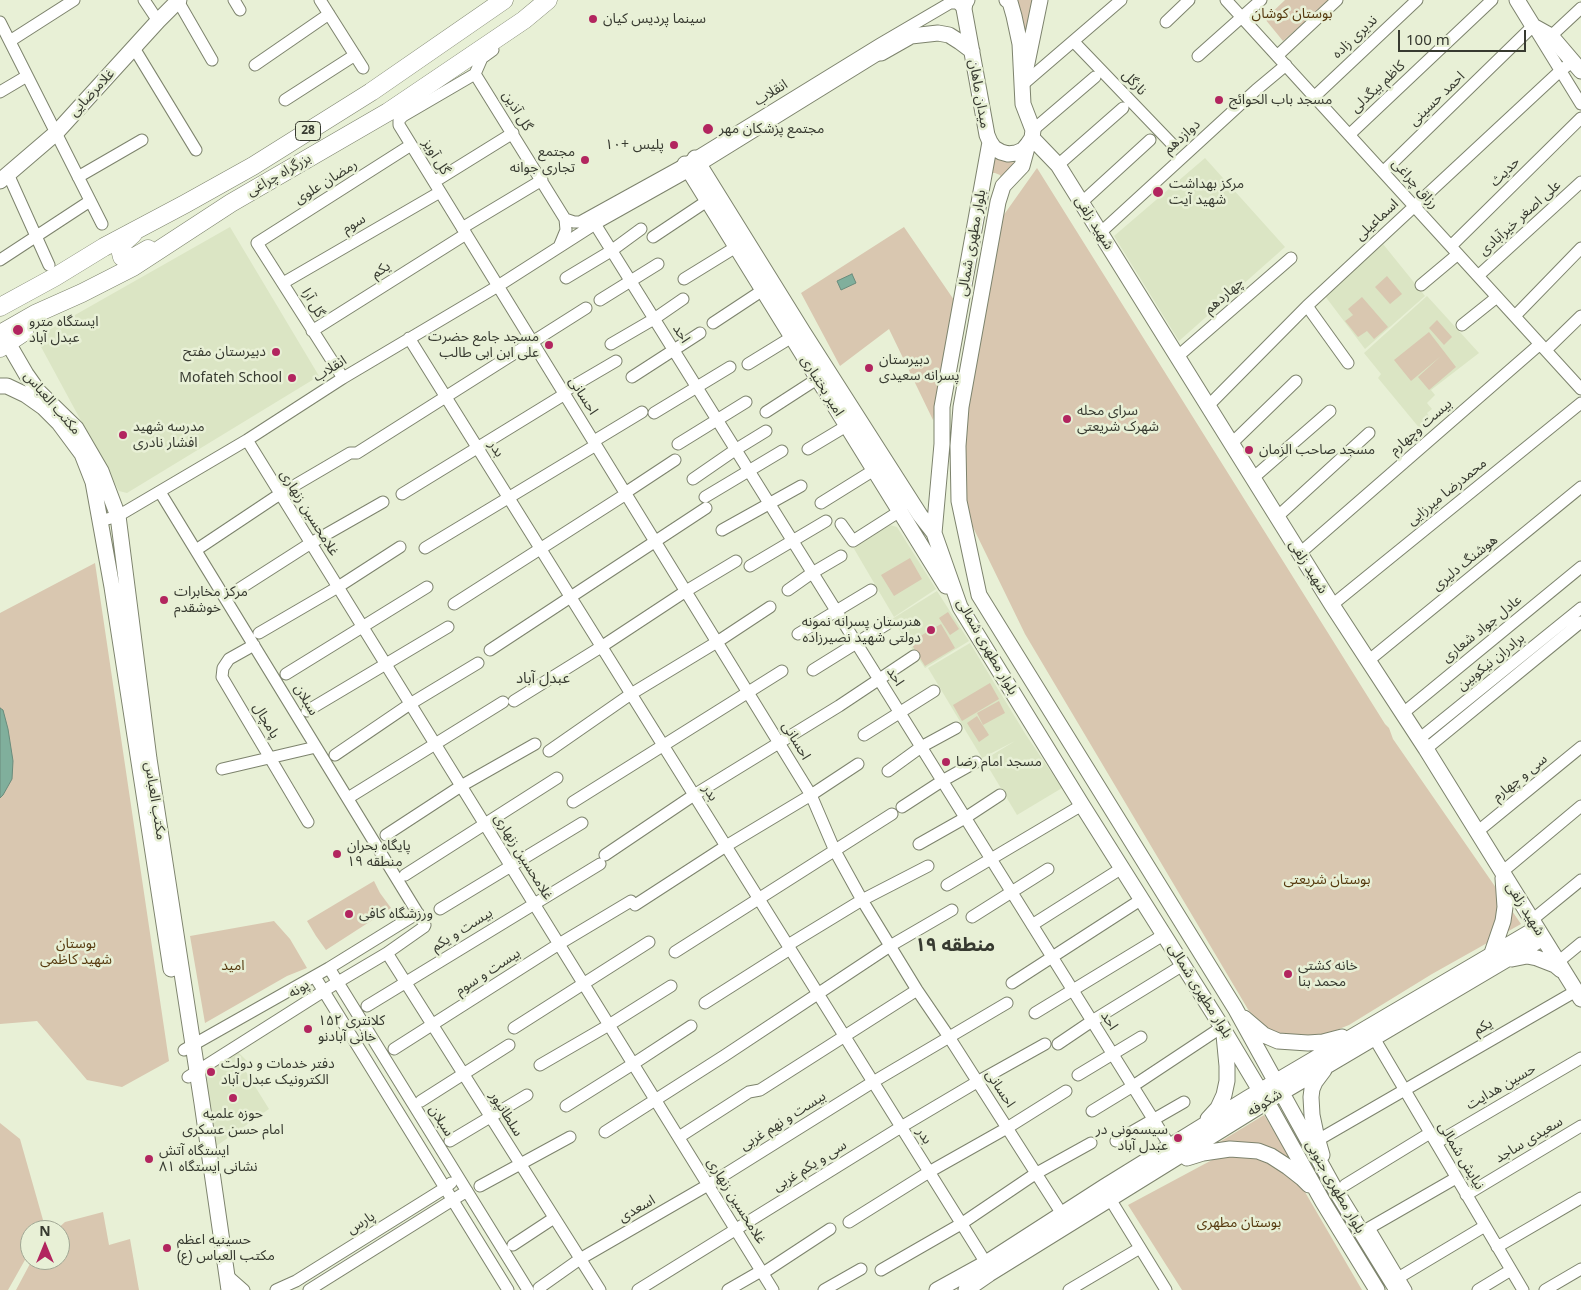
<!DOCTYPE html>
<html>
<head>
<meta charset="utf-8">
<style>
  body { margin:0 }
  #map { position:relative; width:1581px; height:1290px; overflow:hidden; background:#e8f0d6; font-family:"Noto Sans",sans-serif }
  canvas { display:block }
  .north { position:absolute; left:20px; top:1220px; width:50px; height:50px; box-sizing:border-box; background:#e8f0d6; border:1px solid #a1a794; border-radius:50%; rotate:0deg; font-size:14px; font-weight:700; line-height:20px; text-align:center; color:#373a30 }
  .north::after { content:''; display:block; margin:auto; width:18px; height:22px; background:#b2255f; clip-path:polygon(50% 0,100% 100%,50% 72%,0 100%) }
  .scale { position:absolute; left:1398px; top:30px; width:128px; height:22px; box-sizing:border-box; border:2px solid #373a30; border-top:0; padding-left:6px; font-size:15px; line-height:18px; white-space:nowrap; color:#373a30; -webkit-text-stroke:4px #e8f0d6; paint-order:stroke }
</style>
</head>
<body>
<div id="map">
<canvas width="1581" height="1290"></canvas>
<div class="north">N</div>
<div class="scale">100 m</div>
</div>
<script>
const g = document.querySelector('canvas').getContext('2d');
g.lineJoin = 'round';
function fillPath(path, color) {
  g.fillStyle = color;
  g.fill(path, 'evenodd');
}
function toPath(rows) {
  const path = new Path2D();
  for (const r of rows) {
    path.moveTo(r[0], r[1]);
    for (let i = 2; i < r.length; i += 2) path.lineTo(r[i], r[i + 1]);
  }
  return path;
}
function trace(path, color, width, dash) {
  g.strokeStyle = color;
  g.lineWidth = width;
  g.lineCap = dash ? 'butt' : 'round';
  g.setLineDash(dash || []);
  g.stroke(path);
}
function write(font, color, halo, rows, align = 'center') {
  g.font = font + ' "Noto Sans","Noto Sans Arabic",sans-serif';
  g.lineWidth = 5;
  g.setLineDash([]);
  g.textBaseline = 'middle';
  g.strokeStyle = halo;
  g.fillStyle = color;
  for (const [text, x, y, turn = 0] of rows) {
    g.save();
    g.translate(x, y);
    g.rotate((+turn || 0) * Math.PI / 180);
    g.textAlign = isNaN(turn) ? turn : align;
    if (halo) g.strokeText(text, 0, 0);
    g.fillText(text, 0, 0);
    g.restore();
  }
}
const built = toPath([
  [1205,158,1285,247,1179,341,1114,236],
  [230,227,319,376,127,493,119,491,40,345,45,332],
  [1383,244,1425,296,1365,349,1325,296],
  [1427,296,1479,353,1431,390,1435,395,1427,403,1432,409,1427,413,1432,420,1421,430,1378,378,1381,374,1364,353],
  [890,525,897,527,936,589,894,617,853,547],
  [937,591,969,641,925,668,892,619],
  [970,643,1026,735,1062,788,1017,815,984,760,1015,741,982,758,928,668],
  [237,1051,250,1064,243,1067,269,1109,212,1149,202,1087,209,1071]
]);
const green = toPath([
  [1013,0,1034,0,1023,58],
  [1285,0,1330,0,1283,41,1265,19],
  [993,151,1008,161,1015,163,1001,178,1000,175,995,173,992,173],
  [1037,168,1385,724,1389,728,1393,739,1521,924,1432,974,1349,1025,1324,1035,1290,1038,1271,1031,1249,1011,1025,634,969,519,960,453,963,433,1003,216],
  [904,227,954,300,933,420,889,329,840,366,801,293],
  [1387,276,1402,294,1390,304,1375,287],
  [1362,297,1388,327,1374,339,1367,331,1358,337,1345,321,1353,315,1348,309],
  [1437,320,1452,337,1444,345,1429,328],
  [1429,332,1456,367,1429,390,1418,377,1441,356,1411,381,1394,360],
  [910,558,922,579,894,596,881,575],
  [95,563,169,1061,122,1087,87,1080,37,1021,0,1024,0,613],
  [948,612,959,629,950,635,939,618],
  [941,624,955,648,925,666,910,642],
  [990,683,999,699,962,721,953,705],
  [999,701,1005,713,983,725,977,713],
  [977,716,989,735,979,742,967,723],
  [374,881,380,893,391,908,326,950,316,936,307,921],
  [274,921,290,939,307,968,287,976,205,1023,190,936],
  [1264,1115,1294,1162,1213,1146],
  [0,1123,20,1139,45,1227,43,1230,30,1230,30,1251,8,1290,0,1290],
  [1228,1156,1259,1157,1298,1180,1362,1290,1182,1290,1128,1205,1212,1160],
  [103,1212,109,1245,130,1239,139,1290,16,1290,32,1260,60,1260,60,1230,56,1230,65,1222]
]);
const water = toPath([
  [852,274,856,283,841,290,837,281,852,274],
  [0,708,3,710,8,729,13,761,12,779,3,795,0,798,0,708]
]);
const minor = toPath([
  [144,0,158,21],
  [234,0,240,10],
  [320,0,363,68],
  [1226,0,1581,389],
  [178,1,212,60],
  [0,22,102,224],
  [1166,22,1189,0],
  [1551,36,1581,8],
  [10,41,74,0],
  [1074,42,1173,145],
  [134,48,196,150],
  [1198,56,1261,0],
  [1277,56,1337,0],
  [255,65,329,14],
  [475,74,403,116,399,120,399,125,811,795,835,851,862,900,917,990,949,1037,1062,1214],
  [475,74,565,219,566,230,559,247],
  [475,74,482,58,493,50],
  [1021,86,1121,0],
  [0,92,27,76],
  [1314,97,1417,0],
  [285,100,355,55],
  [1033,130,1095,77],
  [1349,135,1492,0],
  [1058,165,1123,108],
  [1383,172,1533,26,1581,104],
  [8,174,49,265],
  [78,177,142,140],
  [434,182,513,133],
  [1081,203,1150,140],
  [565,219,574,222,580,222,685,164,880,44,950,3,957,3,964,9],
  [595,224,1170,1146],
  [462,228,542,180],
  [1100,233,1256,90,1286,65],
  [653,237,707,201],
  [1451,246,1581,118],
  [0,260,90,201],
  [1478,276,1581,182],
  [566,278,611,251,641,229],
  [684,279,736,247],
  [283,283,440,192],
  [1421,285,1458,254],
  [600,300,658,264],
  [1307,306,1348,363],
  [1515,316,1581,248],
  [713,323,763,290],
  [1462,325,1497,297],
  [312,331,466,234],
  [409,338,986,1263],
  [611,344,654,319,683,299],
  [1546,350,1581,316],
  [1177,357,1291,258],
  [748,364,792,337],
  [632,377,700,333],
  [343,378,257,243,411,145],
  [563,392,616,361],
  [1208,406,1307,306,1560,71,1572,62],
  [766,412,817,379],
  [654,413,730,367],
  [247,440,773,1290],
  [594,441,642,412],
  [678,444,746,402],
  [1231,444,1296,381],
  [808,449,853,422],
  [1253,478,1330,411],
  [693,479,735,450,766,431],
  [160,492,425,925,424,927,387,953,338,982,188,1077],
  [625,493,675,460],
  [402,494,565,394],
  [705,497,782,451],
  [821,503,874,470],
  [1277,517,1369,433],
  [100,521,118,516,247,440,343,378,498,286,595,224,700,165,881,53],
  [841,524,853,541,900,511],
  [722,530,801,486],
  [425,548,596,445],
  [196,550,280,494,350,453,357,453,586,308],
  [1300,553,1540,344],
  [750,566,826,521],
  [788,590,812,573,841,556],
  [225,598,311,543,383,502],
  [454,604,626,494],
  [1332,605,1581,403],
  [259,633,338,587,400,547],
  [798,634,871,590],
  [254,645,229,659,223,668,222,677,308,822],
  [490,650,706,508],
  [1368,661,1581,487],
  [813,670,887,624],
  [286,674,427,587],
  [514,701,601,647,686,591,736,561],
  [307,711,448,627],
  [1402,714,1581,567],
  [864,735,934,691],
  [1419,739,1581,608],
  [1426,749,1581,622],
  [549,751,631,694,717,642,770,607],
  [335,755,410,704,478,663],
  [222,769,316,747],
  [888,771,921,747,956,728],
  [348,798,503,702],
  [573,802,782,671],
  [902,807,942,781,976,762],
  [1477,832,1581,747],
  [386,835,461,786,535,744],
  [919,844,965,818,1000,795],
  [605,855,694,795,839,706,914,656],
  [1502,872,1581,806],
  [405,875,557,778],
  [947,885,1082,805],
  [635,905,726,846,811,795,858,764],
  [440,909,582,823],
  [972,917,1048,869],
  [1532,920,1581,880],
  [1032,925,1122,868],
  [788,945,862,900,928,866],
  [675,952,892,814],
  [387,953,600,1290],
  [1558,962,1581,943],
  [329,968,528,1290],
  [315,977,508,1290],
  [1012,983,1142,899],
  [705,1003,790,949],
  [367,1006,600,864],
  [1035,1013,1165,934],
  [514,1028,649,942],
  [1374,1038,1523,1290],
  [1058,1044,1092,1021,1183,965],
  [394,1049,559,944,631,901],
  [184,1050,329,968,418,913],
  [540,1065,609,1025,671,986],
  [1078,1075,1141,1037],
  [421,1101,509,1045],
  [566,1106,633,1064,691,1026],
  [1092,1111,1133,1086,1222,1027],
  [605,1132,724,1056,890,946,952,910],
  [679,1137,749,1092,760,1090,917,990],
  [1318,1140,1576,991],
  [450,1141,527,1095],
  [1116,1141,1184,1102],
  [1436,1143,1581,1058],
  [1345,1185,1430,1133],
  [480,1186,570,1137],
  [1466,1195,1581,1126],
  [1110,1199,1166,1290],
  [849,1222,929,1172,1007,1128,1066,1091],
  [513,1245,554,1218],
  [1497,1247,1581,1198],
  [881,1270,961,1224,1035,1174,1091,1143],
  [763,1273,830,1229],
  [227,1275,244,1290],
  [1398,1278,1485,1226],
  [539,1288,580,1259,708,1185,873,1082,1007,1003],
  [276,1290,296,1281,445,1188,451,1183],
  [309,1290,467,1191],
  [638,1290,901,1127,977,1082,1045,1044],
  [728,1290,761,1271],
  [824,1290,861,1269],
  [1069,1290,1140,1248],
  [1406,1290,1369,1228,1456,1178],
  [1478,1290,1511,1270],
  [1545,1290,1581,1269]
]);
const major = toPath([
  [967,0,965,3,964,9,987,135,990,142,994,148,1001,152,1008,154,1016,153,1023,150,1028,144,1032,138,1033,130,1023,104,1020,44,1014,16,1010,2,1007,0],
  [1517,0,1533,26,1551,36,1581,71],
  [881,53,911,36,938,33,949,35,960,42,972,51],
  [1026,68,1040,0],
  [1032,138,1058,165,1332,605,1426,749,1581,999],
  [990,142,942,407,942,444,934,533,960,607,1082,805,1222,1027,1271,1109,1323,1202,1377,1290],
  [1028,144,1022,166,1003,186,998,202,961,407,958,446,959,501,979,595,1235,1008,1336,1191,1397,1290],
  [695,158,803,332,920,515,934,533],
  [685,164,946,586],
  [0,181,56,133,158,21,179,0],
  [8,343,26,374,38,391,76,428,101,471,118,516,149,759,202,1103,229,1290],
  [0,386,7,386,26,395,43,407,59,423,82,454,93,482,112,587,171,969],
  [1491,956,1503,921,1505,907,1503,878],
  [1512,959,1527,956,1537,958,1555,965,1561,970],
  [1244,1018,1264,1035,1278,1041,1308,1043,1323,1042,1342,1037],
  [1208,1119,1218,1108,1224,1095,1227,1081,1227,1066,1224,1035],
  [1322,1155,1316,1134,1312,1115,1311,1097,1312,1089,1315,1082,1324,1070],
  [1187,1158,1203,1153,1230,1149,1258,1151,1271,1156,1288,1167,1302,1178,1309,1185],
  [937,1290,986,1263,1104,1187,1248,1098,1537,928],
  [966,1290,989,1274,1281,1093,1543,938]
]);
const highway = toPath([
  [133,234,122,244,120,249,122,257,134,257,148,249],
  [0,307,55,277,104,247,185,204,253,166,371,92,504,0],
  [0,334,35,314,82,293,133,267,231,203,388,112,524,20,548,0],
  [0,348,24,332]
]);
const markers = [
  [593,19,5,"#b2255f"],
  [1219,100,5,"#b2255f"],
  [708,129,6,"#b2255f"],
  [674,145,5,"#b2255f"],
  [585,160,5,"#b2255f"],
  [1158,192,6,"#b2255f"],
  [18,330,6,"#b2255f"],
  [549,345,5,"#b2255f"],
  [276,352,5,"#b2255f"],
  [869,368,5,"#b2255f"],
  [292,378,5,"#b2255f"],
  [1067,419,5,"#b2255f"],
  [123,435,5,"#b2255f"],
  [1249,450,5,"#b2255f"],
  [164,600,5,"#b2255f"],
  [931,630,5,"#b2255f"],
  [946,762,5,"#b2255f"],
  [337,854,5,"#b2255f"],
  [349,914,5,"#b2255f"],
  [1288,974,5,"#b2255f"],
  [308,1029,5,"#b2255f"],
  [211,1072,5,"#b2255f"],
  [233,1098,5,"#b2255f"],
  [1178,1138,5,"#b2255f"],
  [149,1159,5,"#b2255f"],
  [167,1248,5,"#b2255f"]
];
const shields = [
  [308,131,25]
];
const shieldNames = [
  ["28",308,131]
];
const parkNames = [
  ["بوستان کوشان",1292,14],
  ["بوستان شریعتی",1327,880],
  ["بوستان",76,944],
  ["شهید کاظمی",76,960],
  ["امید",233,966],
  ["بوستان مطهری",1239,1223]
];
const poiNames = [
  ["سینما پردیس کیان",603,19],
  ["مسجد باب الحوائج",1229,100],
  ["مجتمع پزشکان مهر",719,129],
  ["پلیس +۱۰",664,145,"right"],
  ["مجتمع",575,152,"right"],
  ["تجاری جوانه",575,168,"right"],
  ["مرکز بهداشت",1169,184],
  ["شهید آیت",1169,200],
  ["ایستگاه مترو",29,322],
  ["عبدل آباد",29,338],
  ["مسجد جامع حضرت",539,337,"right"],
  ["علی ابن ابی طالب",539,353,"right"],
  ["دبیرستان مفتح",266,352,"right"],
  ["دبیرستان",879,360],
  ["پسرانه سعیدی",879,376],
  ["Mofateh School",282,378,"right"],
  ["سرای محله",1077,411],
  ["شهرک شریعتی",1077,427],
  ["مدرسه شهید",133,427],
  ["افشار نادری",133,443],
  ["مسجد صاحب الزمان",1259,450],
  ["مرکز مخابرات",174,592],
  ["خوشقدم",174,608],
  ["هنرستان پسرانه نمونه",921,622,"right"],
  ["دولتی شهید نصیرزاده",921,638,"right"],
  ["مسجد امام رضا",956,762],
  ["پایگاه بحران",347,846],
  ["منطقه ۱۹",347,862],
  ["ورزشگاه کافی",359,914],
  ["خانه کشتی",1298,966],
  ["محمد بنا",1298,982],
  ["کلانتری ۱۵۲",318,1021],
  ["خانی آبادنو",318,1037],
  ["دفتر خدمات و دولت",221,1064],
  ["الکترونیک عبدل آباد",221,1080],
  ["حوزه علمیه",233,1114,"center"],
  ["امام حسن عسکری",233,1130,"center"],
  ["سیسمونی در",1168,1130,"right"],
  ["عبدل آباد",1168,1146,"right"],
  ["ایستگاه آتش",159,1151],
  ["نشانی ایستگاه ۸۱",159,1167],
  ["حسینیه اعظم",177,1240],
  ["مکتب العباس (ع)",177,1256]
];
const streetNames = [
  ["ندیری زاده",1355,37,-43],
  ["نازگل",1134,83,47],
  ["کاظم بیگدلی",1378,87,-43],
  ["غلامرضایی",92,93,-47],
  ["انقلاب",771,93,-32],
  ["میدان ماهان",979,94,80],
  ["احمد حسینی",1437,99,-44],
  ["گل آذین",517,111,58],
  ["دوازدهم",1182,137,-42],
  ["گل آویز",436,157,58],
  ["حدیث",1505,172,-45],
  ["بزرگراه چراغی",279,175,-30],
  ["رمضان علوی",326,182,-32],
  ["رزاق چراغی",1415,184,48],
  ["علی اصغر خیرآبادی",1520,218,-42],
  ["اسماعیلی",1377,220,-43],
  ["شهید زلفی",1094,223,58],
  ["سوم",354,224,-30],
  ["بلوار مطهری شمالی",972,243,-80],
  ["یکم",381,270,-32],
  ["چهاردهم",1224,296,-41],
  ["گل آرا",313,303,59],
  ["احد",681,334,58],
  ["انقلاب",330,369,-32],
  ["امیر بختیاری",822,386,58],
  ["احسانی",583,396,58],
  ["مکتب العباس",52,403,49],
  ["بیست وچهارم",1421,427,-41],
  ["بدر",496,449,58],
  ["محمدرضا میرزایی",1447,492,-39],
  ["غلامحسین زنهاری",309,513,58],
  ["هوشنگ دلیری",1465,563,-39],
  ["شهید زلفی",1308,567,58],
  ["عادل جواد شعاری",1482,629,-39],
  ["بلوار مطهری شمالی",987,647,60],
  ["برادران نیکوبین",1491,662,-39],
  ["احد",895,677,58],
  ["سبلان",306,700,59],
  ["پامچال",266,721,59],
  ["احسانی",796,741,59],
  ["سی و چهارم",1520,778,-39],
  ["بدر",710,793,58],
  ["مکتب العباس",155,801,81],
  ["غلامحسین زنهاری",523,857,58],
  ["شهید زلفی",1525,909,58],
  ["بیست و یکم",462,930,-32],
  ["بیست و سوم",488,972,-33],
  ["پونه",299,989,-32],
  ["بلوار مطهری شمالی",1200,991,58],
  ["احد",1109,1021,58],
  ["یکم",1483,1027,-30],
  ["حسین هدایت",1501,1087,-30],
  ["احسانی",1000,1089,57],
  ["شکوفه",1265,1103,-32],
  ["سلطانپور",506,1114,58],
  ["سبلان",441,1121,58],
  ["بیست و نهم غربی",783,1121,-32],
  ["بدر",924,1136,58],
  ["سعیدی ساجد",1529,1140,-31],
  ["نیایش شمالی",1461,1156,59],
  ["سی و یکم غربی",810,1166,-32],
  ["بلوار مطهری جنوبی",1335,1187,60],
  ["غلامحسین زنهاری",736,1201,58],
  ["اسعدی",637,1209,-30],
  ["پارس",361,1223,-32]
];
const neighbourhoodNames = [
  ["عبدل آباد",543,679]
];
const districtNames = [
  ["منطقه ۱۹",955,946]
];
fillPath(built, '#dbe5c4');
fillPath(green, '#d9c7b0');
fillPath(water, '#80af9c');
trace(water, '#6a8c7c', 1);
trace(minor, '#7d836d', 13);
trace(major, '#7d836d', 17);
trace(highway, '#7d836d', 19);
trace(minor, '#fff', 11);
trace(major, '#fff', 15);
trace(highway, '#fff', 18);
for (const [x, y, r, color] of markers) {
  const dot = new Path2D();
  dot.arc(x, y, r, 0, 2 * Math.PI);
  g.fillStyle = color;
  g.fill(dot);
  trace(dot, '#e8f0d6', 2);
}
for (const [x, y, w] of shields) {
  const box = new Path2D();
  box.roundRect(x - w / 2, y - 9.5, w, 19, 4);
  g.fillStyle = '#e8f0d6';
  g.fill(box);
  trace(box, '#373a30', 1);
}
write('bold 12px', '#373a30', null, shieldNames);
write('14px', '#563a0f', '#e8f0d6', parkNames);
write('14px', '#373a30', '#e8f0d6', poiNames, 'left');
write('14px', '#373a30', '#e8f0d6', streetNames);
write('15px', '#373a30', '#e8f0d6', neighbourhoodNames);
write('bold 19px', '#373a30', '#e8f0d6', districtNames);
</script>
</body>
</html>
